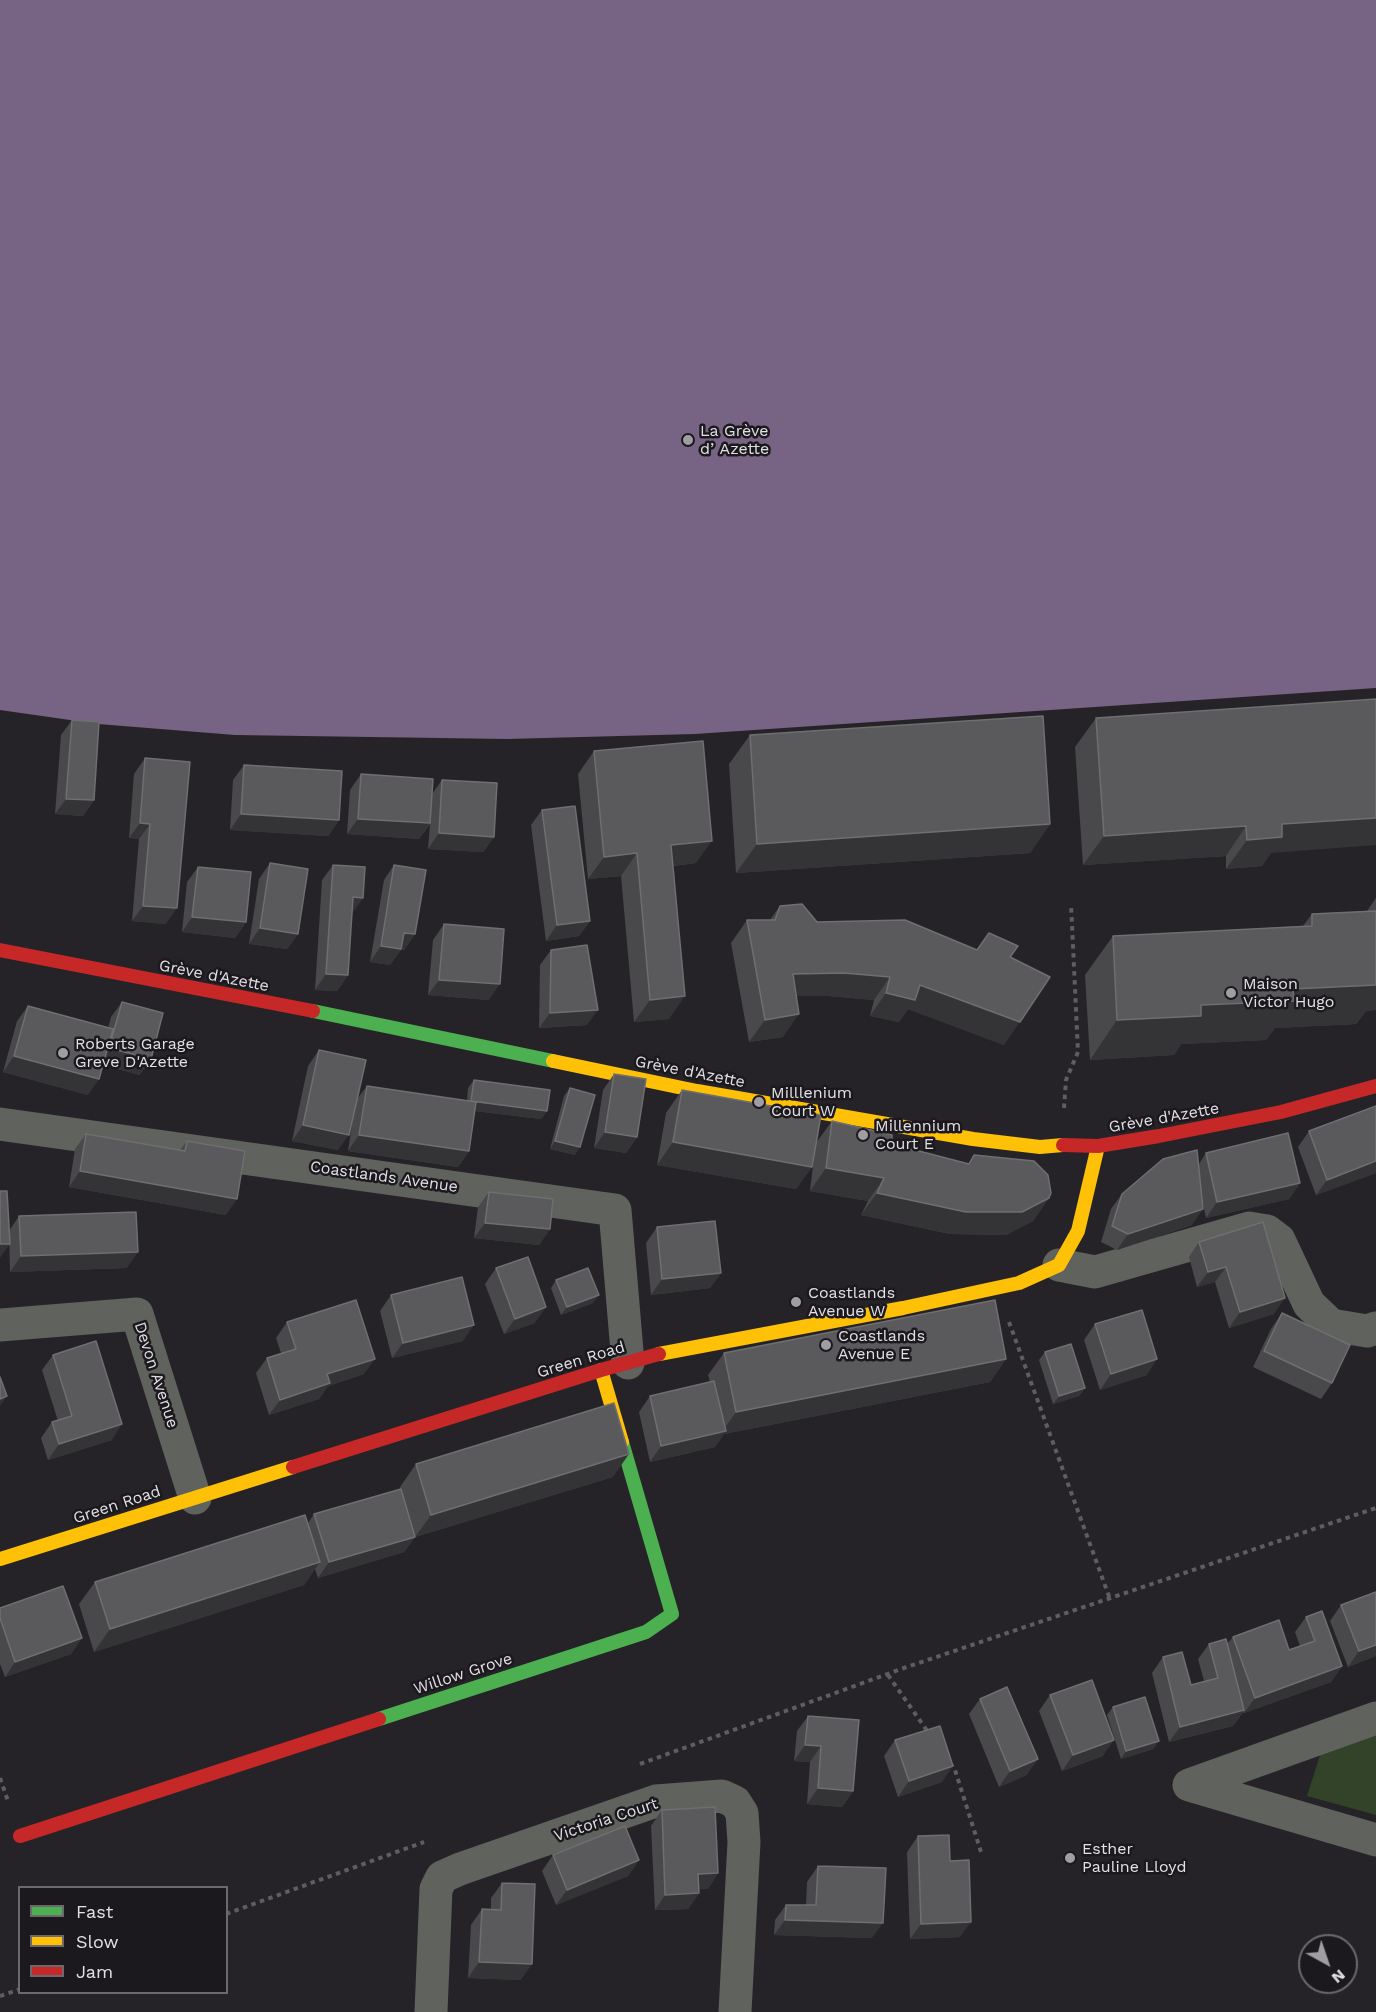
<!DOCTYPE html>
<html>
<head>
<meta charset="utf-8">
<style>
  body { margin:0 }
  #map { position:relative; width:1376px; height:2012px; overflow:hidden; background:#252327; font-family:"Work Sans",sans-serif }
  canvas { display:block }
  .legend { position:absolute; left:18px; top:1886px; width:210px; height:108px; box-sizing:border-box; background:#1c191e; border:2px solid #6b696d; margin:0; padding:8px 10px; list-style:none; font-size:18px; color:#e2e0e4 }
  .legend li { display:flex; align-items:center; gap:12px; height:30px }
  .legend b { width:30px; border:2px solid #6b696d }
  .north { position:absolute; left:1298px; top:1934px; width:60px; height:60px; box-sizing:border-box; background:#1c191e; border:2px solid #6b696d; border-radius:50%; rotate:140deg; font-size:16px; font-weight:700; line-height:24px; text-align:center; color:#e2e0e4 }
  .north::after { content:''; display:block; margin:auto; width:21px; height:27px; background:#a09ea2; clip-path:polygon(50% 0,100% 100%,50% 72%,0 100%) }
</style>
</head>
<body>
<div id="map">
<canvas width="1376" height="2012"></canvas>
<ul class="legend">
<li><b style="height:8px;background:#4caf50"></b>Fast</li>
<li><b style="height:8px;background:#ffc107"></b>Slow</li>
<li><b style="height:8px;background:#c62828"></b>Jam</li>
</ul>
<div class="north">N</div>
</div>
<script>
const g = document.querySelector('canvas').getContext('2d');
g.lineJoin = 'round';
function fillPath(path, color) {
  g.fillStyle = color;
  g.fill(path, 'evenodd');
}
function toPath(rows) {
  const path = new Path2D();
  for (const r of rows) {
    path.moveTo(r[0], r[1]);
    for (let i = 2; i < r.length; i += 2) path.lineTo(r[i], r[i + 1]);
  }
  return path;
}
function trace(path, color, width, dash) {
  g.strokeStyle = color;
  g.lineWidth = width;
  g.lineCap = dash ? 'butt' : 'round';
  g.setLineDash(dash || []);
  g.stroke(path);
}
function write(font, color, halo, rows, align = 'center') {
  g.font = font + ' "Work Sans",sans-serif';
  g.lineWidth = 5;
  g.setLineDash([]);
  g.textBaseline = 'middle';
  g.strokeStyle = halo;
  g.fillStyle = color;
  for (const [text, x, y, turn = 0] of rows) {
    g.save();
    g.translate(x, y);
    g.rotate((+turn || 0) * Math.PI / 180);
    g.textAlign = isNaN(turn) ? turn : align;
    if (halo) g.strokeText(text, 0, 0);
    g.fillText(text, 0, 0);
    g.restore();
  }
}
const green = toPath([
  [1376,1733,1376,1815,1307,1796,1321,1752]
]);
const water = toPath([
  [0,0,1376,0,1376,688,695,734,507,739,235,735,98,724,0,710]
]);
const path = toPath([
  [1064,1108,1066,1080,1078,1052,1071,904],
  [1009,1322,1110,1599],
  [888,1675,928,1732],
  [950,1763,955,1770,981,1852],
  [640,1764,904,1668,1376,1508],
  [0,1778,8,1801],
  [226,1914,424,1842],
  [0,1996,20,1989]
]);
const street = toPath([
  [0,1124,615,1210,628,1363],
  [1059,1265,1095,1272,1249,1228,1267,1231,1279,1240,1309,1304,1331,1325,1367,1331,1376,1328],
  [0,1325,137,1314,195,1498],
  [1376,1718,1189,1785,1376,1840],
  [431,2012,436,1889,442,1877,460,1869,656,1801,722,1796,735,1802,742,1813,744,1842,735,2012]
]);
const fast = toPath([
  [313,1011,553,1061],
  [379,1719,646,1632,672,1614,622,1442]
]);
const slow = toPath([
  [553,1061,697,1091,973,1139,1040,1147,1063,1145],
  [659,1354,903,1308,1019,1283,1059,1265,1078,1231,1098,1146],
  [601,1370,622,1442],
  [0,1559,293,1467]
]);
const jam = toPath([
  [0,950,313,1011],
  [1063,1145,1098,1146,1159,1136,1281,1112,1376,1086],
  [293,1467,601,1370,659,1354],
  [20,1836,379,1719]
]);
const wall = toPath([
  [1376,699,1262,866,1226,869,1226,856,1083,865,1075,747,1096,718],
  [72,720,94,800,83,816,55,814,61,735],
  [750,735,1050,824,1030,853,736,873,729,764],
  [594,751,696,863,673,866,669,1019,634,1022,621,876,588,879,578,774],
  [145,758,166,924,132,921,139,839,129,838,134,774],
  [244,765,339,820,328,836,230,830,233,780],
  [361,774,432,794,442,780,494,837,483,852,428,849,430,824,419,839,347,834,350,790],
  [542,810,590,921,579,936,546,941,531,825],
  [270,863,298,934,287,949,249,944,259,879],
  [333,865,352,914,348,975,337,991,315,990,322,880],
  [394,865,415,934,404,950,401,950,390,965,370,962,384,880],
  [198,867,246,922,235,938,182,932,187,882],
  [1376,898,1376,1010,1366,1011,1356,1024,1275,1028,1266,1040,1181,1044,1174,1055,1090,1060,1085,975,1113,936,1303,926,1312,914,1367,911],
  [780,906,817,922,977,950,1010,957,1004,1045,908,1009,899,1022,870,1016,874,1000,828,996,796,996,783,1037,749,1042,731,943,747,920,770,920],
  [444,924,489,1000,428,995,433,940],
  [551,950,587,1025,539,1028,540,965],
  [122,1002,140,1075,103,1065,88,1095,3,1072,17,1021,28,1006,108,1028,111,1017],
  [319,1050,357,1099,367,1086,467,1101,468,1088,474,1080,547,1111,541,1119,475,1111,469,1151,458,1167,348,1151,353,1118,338,1150,292,1141,308,1066],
  [614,1074,637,1137,626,1153,594,1148,603,1090],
  [570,1088,575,1155,550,1149,564,1096],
  [682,1090,816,1143,832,1121,892,1144,968,1164,974,1155,1049,1198,1033,1221,1006,1235,950,1234,861,1215,868,1201,810,1191,815,1148,812,1167,796,1189,657,1165,666,1113],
  [1309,1131,1376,1173,1316,1195,1298,1147],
  [86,1134,180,1150,187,1141,226,1215,69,1187,75,1149],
  [1206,1153,1300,1183,1289,1199,1206,1218,1202,1199,1192,1225,1117,1250,1101,1242,1111,1209,1122,1194,1199,1164],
  [489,1192,550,1229,539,1245,474,1238,478,1207],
  [19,1216,127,1268,10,1272,9,1231],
  [657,1227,721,1273,710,1288,651,1295,646,1243],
  [1199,1242,1274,1314,1229,1328,1215,1282,1197,1287,1189,1257],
  [496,1268,535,1323,504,1334,485,1284],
  [556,1280,593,1303,561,1315,551,1288],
  [391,1295,463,1341,392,1358,380,1311],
  [1282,1313,1332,1383,1321,1399,1253,1367,1271,1329],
  [287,1322,364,1374,328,1386,319,1399,269,1415,256,1373,267,1358,281,1353,276,1338],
  [1095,1324,1147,1375,1100,1390,1084,1340],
  [1045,1352,1085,1388,1079,1396,1053,1404,1039,1360],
  [724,1353,1006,1359,990,1382,724,1434,715,1447,650,1462,639,1412,650,1396,710,1382,708,1375],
  [53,1355,112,1440,48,1460,41,1438,52,1422,58,1421,42,1370],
  [416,1464,613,1477,415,1537,400,1487],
  [314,1514,415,1537,404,1552,318,1578,315,1569,304,1585,94,1652,79,1604,95,1582,308,1523],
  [1376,1592,1376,1656,1348,1667,1330,1621,1341,1605],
  [0,1608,82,1638,71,1654,5,1677,0,1664],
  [1306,1617,1342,1666,1331,1682,1244,1713,1243,1712,1233,1726,1169,1742,1152,1673,1163,1657,1191,1685,1204,1681,1198,1659,1209,1644,1227,1644,1233,1637,1289,1650,1300,1646,1295,1632],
  [1050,1695,1103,1756,1062,1771,1039,1711],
  [980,1699,1027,1775,999,1787,969,1714],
  [1113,1707,1159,1741,1153,1749,1121,1759,1107,1715],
  [808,1716,853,1791,842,1807,807,1804,810,1762,794,1761,797,1731],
  [895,1740,942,1782,898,1797,884,1756],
  [662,1810,718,1873,708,1889,699,1889,699,1893,688,1909,655,1910,651,1826],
  [918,1836,950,1861,960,1937,910,1939,907,1852],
  [553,1855,639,1860,628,1876,556,1905,542,1871],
  [818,1866,872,1938,774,1935,775,1920,786,1905,806,1905,807,1882],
  [502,1883,521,1980,468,1978,471,1925,482,1909,491,1909,491,1898]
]);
const shadedWall = toPath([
  [66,799,94,800,83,816,55,814],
  [241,814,339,820,328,836,230,830],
  [1376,818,1376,845,1271,853,1262,866,1226,869,1247,840,1282,824],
  [358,819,430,823,419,839,347,834],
  [140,823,150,824,139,839,129,838],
  [1050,824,1030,853,736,873,757,844],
  [1246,826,1226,856,1083,865,1104,836],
  [439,833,494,837,483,852,428,849],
  [712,841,696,863,655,868,671,845],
  [637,853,621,876,588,879,604,857],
  [353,897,363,898,352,914],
  [143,906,177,908,166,924,132,921],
  [192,917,246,922,235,938,182,932],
  [590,921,579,936,546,941,557,925],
  [260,928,298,934,287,949,249,944],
  [404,933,415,934,404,950,401,950,390,965,370,962,381,946],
  [844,973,890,977,874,1000,828,996,777,996,793,974],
  [326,974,348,975,337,991,315,990],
  [439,980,500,984,489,1000,428,995],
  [1376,982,1376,1010,1366,1011,1356,1024,1275,1028,1266,1040,1181,1044,1174,1055,1090,1060,1117,1020,1293,989],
  [920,985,1020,1022,1004,1045,908,1009,899,1022,870,1016,886,993],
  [685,996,669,1019,634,1022,650,1000],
  [598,1010,587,1025,539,1028,550,1013],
  [799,1014,783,1037,749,1042,765,1020],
  [109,1048,151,1059,140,1075,99,1064],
  [14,1056,99,1079,88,1095,3,1072],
  [471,1102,547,1111,541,1119,466,1110],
  [303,1125,349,1135,338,1150,292,1141],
  [605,1132,637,1137,626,1153,594,1148],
  [359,1135,469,1151,458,1167,348,1151],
  [555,1141,580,1147,575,1155,550,1149],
  [673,1142,812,1167,796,1189,657,1165],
  [1376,1161,1376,1173,1316,1195,1327,1180],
  [826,1168,884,1178,868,1201,810,1191],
  [80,1171,237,1199,226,1215,69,1187],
  [1300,1183,1289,1199,1206,1218,1217,1202],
  [877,1193,1049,1198,1033,1221,1006,1235,950,1234,861,1215],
  [1203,1209,1192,1225,1117,1250,1128,1234],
  [485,1223,550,1229,539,1245,474,1238],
  [0,1244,10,1244,0,1258],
  [138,1252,127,1268,10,1272,21,1256],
  [1226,1267,1215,1282,1197,1287,1208,1272],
  [721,1273,710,1288,651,1295,662,1279],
  [599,1295,593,1303,561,1315,567,1307],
  [1285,1298,1274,1314,1229,1328,1240,1312],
  [546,1307,535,1323,504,1334,515,1319],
  [474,1325,463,1341,392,1358,403,1343],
  [375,1359,364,1374,328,1386,319,1399,269,1415,280,1400,327,1374],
  [1006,1359,990,1382,724,1434,715,1447,650,1462,661,1446,722,1432,736,1412],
  [1157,1359,1147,1375,1100,1390,1111,1374],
  [1085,1388,1079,1396,1053,1404,1059,1396],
  [7,1396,0,1406,0,1399],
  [122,1424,112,1440,48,1460,59,1444],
  [629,1454,613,1477,415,1537,431,1515],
  [415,1537,404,1552,318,1578,329,1562],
  [320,1562,304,1585,94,1652,110,1629],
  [82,1638,71,1654,5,1677,15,1662],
  [1376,1645,1376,1656,1348,1667,1359,1651],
  [1342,1666,1331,1682,1244,1713,1255,1698],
  [1244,1710,1233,1726,1169,1742,1180,1727],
  [1114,1740,1103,1756,1062,1771,1073,1755],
  [1159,1741,1153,1749,1121,1759,1126,1751],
  [805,1745,821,1746,810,1762,794,1761],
  [1038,1759,1027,1775,999,1787,1010,1771],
  [953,1766,942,1782,898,1797,909,1781],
  [818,1788,853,1791,842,1807,807,1804],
  [639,1860,628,1876,556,1905,567,1890],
  [718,1873,708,1889,687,1890,698,1874],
  [699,1893,688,1909,655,1910,665,1895],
  [785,1920,883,1923,872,1938,774,1935],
  [971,1922,960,1937,910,1939,921,1924],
  [479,1962,532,1964,521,1980,468,1978]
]);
const building = toPath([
  [1376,699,1376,818,1282,824,1282,837,1247,840,1246,826,1104,836,1096,718,1376,699],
  [1043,716,1050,824,757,844,750,735,1043,716],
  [72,720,99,722,94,800,66,799,72,720],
  [703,741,712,841,671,845,685,996,650,1000,637,853,604,857,594,751,703,741],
  [145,758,190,762,177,908,143,906,150,824,140,823,145,758],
  [244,765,342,771,339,820,241,814,244,765],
  [361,774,433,779,430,823,358,819,361,774],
  [442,780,497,783,494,837,439,833,442,780],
  [575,806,590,921,557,925,542,810,575,806],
  [270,863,308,869,298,934,260,928,270,863],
  [333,865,365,867,363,898,353,897,348,975,326,974,333,865],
  [394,865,426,870,415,934,404,933,401,949,381,946,394,865],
  [198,867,251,872,246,922,192,917,198,867],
  [802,904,817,922,905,920,977,950,989,933,1018,946,1010,957,1050,977,1020,1022,920,985,915,1000,886,993,890,977,844,973,793,974,799,1014,765,1020,747,920,775,920,780,906,802,904],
  [1376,911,1376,985,1293,989,1294,1001,1201,1005,1201,1016,1117,1020,1113,936,1312,926,1312,914,1376,911],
  [444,924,504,929,500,984,439,980,444,924],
  [587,945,598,1010,550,1013,551,950,587,945],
  [122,1002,163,1013,151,1059,109,1048,122,1002],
  [28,1006,113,1029,99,1079,14,1056,28,1006],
  [319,1050,366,1060,349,1135,303,1125,319,1050],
  [614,1074,646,1079,637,1137,605,1132,614,1074],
  [474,1080,550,1090,547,1111,471,1101,474,1080],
  [367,1086,476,1102,469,1151,359,1135,367,1086],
  [570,1088,595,1095,580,1147,555,1141,570,1088],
  [682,1090,821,1115,812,1167,673,1142,682,1090],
  [1376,1106,1376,1161,1327,1180,1309,1131,1376,1106],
  [832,1121,892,1135,892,1144,969,1164,974,1155,1034,1161,1048,1175,1051,1193,1049,1198,1022,1212,966,1212,877,1193,884,1178,826,1168,832,1121],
  [1288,1133,1300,1183,1217,1202,1206,1153,1288,1133],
  [86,1134,185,1151,187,1141,245,1151,237,1199,80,1171,86,1134],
  [1197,1150,1203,1209,1128,1234,1112,1226,1122,1194,1163,1159,1197,1150],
  [0,1191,7,1191,10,1244,0,1244,0,1191],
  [489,1192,553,1199,550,1229,485,1223,489,1192],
  [136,1212,138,1252,21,1256,19,1216,136,1212],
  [715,1221,721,1273,662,1279,657,1227,715,1221],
  [1263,1222,1285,1298,1240,1312,1226,1267,1208,1272,1199,1242,1263,1222],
  [528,1257,546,1307,515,1319,496,1268,528,1257],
  [588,1268,599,1295,567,1307,556,1280,588,1268],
  [462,1277,474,1325,403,1343,391,1295,462,1277],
  [356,1300,375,1359,327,1374,330,1383,280,1400,267,1358,296,1349,287,1322,356,1300],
  [995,1300,1006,1359,736,1412,724,1353,995,1300],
  [1142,1310,1157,1359,1111,1374,1095,1324,1142,1310],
  [1282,1313,1350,1345,1332,1383,1264,1351,1282,1313],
  [96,1341,122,1424,59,1444,52,1422,72,1416,53,1355,96,1341],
  [1071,1344,1085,1388,1059,1396,1045,1352,1071,1344],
  [0,1377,7,1396,0,1399,0,1377],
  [714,1381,726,1431,661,1446,650,1396,714,1381],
  [614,1403,629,1454,431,1515,416,1464,614,1403],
  [401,1489,415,1537,329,1562,314,1514,401,1489],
  [305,1515,320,1562,110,1629,95,1582,305,1515],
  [63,1586,82,1638,15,1662,0,1618,0,1608,63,1586],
  [1376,1592,1376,1645,1359,1651,1341,1605,1376,1592],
  [1322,1611,1342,1666,1255,1698,1233,1637,1279,1620,1289,1650,1315,1641,1306,1617,1322,1611],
  [1226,1639,1244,1710,1180,1727,1163,1657,1182,1652,1191,1685,1218,1678,1209,1644,1226,1639],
  [1092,1680,1114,1740,1073,1755,1050,1695,1092,1680],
  [1007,1687,1038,1759,1010,1771,980,1699,1007,1687],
  [1145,1697,1159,1741,1126,1751,1113,1707,1145,1697],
  [808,1716,859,1720,853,1791,818,1788,821,1746,805,1745,808,1716],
  [940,1726,953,1766,909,1781,895,1740,940,1726],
  [715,1807,718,1873,698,1874,699,1893,665,1895,662,1810,715,1807],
  [625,1826,639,1860,567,1890,553,1855,625,1826],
  [949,1835,950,1861,969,1860,971,1922,921,1924,918,1836,949,1835],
  [818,1866,886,1868,883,1923,785,1920,786,1905,816,1905,818,1866],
  [502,1883,535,1884,532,1964,479,1962,482,1909,501,1910,502,1883]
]);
const markers = [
  [688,440,6,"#a09ea2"],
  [1231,993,6,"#a09ea2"],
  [63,1053,6,"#a09ea2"],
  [759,1102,6,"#a09ea2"],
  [863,1135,6,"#a09ea2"],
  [796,1302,6,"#a09ea2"],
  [826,1345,6,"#a09ea2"],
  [1070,1858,6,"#a09ea2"]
];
const poiNames = [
  ["La Grève",700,431],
  ["d’ Azette",700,449],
  ["Maison",1243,984],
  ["Victor Hugo",1243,1002],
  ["Roberts Garage",75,1044],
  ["Greve D'Azette",75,1062],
  ["Milllenium",771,1093],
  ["Court W",771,1111],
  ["Millennium",875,1126],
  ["Court E",875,1144],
  ["Coastlands",808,1293],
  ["Avenue W",808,1311],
  ["Coastlands",838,1336],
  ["Avenue E",838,1354],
  ["Esther",1082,1849],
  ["Pauline Lloyd",1082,1867]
];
const streetNames = [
  ["Grève d'Azette",214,976,11],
  ["Grève d'Azette",690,1072,11],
  ["Grève d'Azette",1164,1118,-10],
  ["Coastlands Avenue",384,1177,8],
  ["Green Road",581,1360,-17],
  ["Devon Avenue",156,1375,72],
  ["Green Road",117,1505,-18],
  ["Willow Grove",463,1674,-18],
  ["Victoria Court",606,1820,-18]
];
fillPath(green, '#334329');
fillPath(water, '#776383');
trace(path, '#5d5e5d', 4, [4.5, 4.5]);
trace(street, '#5f625d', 33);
trace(fast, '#4caf50', 14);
trace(slow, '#ffc107', 14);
trace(jam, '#c62828', 14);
fillPath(wall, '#49484b');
fillPath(shadedWall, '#343335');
fillPath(building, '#5a595b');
trace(building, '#6f6e70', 1.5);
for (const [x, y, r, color] of markers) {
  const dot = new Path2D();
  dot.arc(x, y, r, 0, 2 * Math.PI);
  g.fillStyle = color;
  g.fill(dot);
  trace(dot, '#1c191e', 2);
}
write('16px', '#e2e0e4', '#1c191e', poiNames, 'left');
write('16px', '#e2e0e4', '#1c191e', streetNames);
</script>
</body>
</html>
